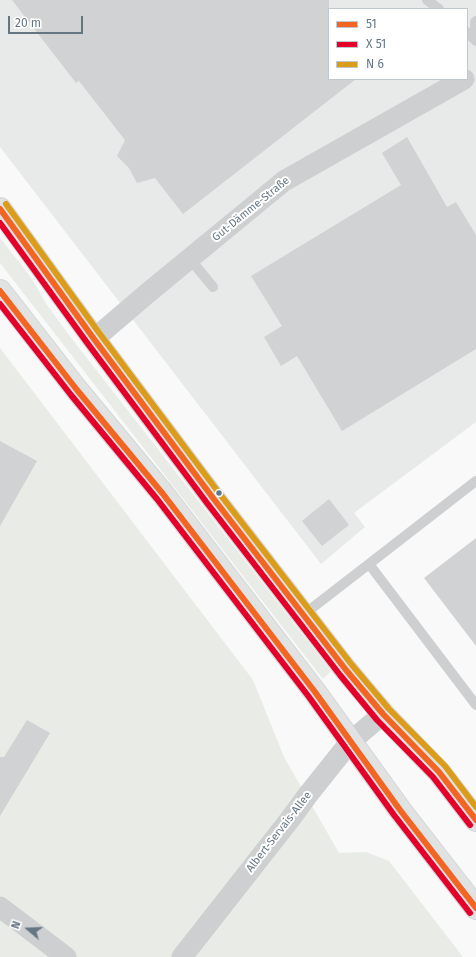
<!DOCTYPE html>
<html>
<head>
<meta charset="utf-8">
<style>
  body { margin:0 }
  #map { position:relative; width:476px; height:957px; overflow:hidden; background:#f9f9f9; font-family:"Fira Sans",sans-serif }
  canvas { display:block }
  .legend { position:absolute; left:328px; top:8px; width:140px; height:72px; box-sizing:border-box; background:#fff; border:1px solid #c1c8cd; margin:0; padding:5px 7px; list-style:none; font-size:12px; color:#657683 }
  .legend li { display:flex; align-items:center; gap:8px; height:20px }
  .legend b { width:20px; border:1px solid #c1c8cd }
  .north { position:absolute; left:8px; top:909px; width:40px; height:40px; -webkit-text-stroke:3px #fff; paint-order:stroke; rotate:289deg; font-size:11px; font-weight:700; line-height:16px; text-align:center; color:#657683 }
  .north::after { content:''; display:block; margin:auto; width:14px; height:18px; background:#657683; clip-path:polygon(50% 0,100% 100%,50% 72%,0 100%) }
  .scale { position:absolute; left:8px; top:16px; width:75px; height:18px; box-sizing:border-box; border:2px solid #657683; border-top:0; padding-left:5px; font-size:12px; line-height:14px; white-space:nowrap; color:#657683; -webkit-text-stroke:3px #fff; paint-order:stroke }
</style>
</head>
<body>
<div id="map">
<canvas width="476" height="957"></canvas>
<ul class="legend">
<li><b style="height:5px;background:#f26522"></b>51</li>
<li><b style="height:5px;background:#e4002b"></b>X 51</li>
<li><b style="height:5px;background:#da9c1a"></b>N 6</li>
</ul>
<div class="north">N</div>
<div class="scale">20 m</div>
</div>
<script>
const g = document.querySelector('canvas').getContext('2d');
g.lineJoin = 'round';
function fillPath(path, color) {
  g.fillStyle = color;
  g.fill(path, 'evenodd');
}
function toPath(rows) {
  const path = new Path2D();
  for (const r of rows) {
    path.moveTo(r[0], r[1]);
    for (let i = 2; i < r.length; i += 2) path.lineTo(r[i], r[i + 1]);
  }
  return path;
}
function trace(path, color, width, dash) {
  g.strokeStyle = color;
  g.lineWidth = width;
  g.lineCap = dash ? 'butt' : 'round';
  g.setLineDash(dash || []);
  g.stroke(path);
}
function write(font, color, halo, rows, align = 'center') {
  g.font = font + ' "Fira Sans",sans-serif';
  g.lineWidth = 4;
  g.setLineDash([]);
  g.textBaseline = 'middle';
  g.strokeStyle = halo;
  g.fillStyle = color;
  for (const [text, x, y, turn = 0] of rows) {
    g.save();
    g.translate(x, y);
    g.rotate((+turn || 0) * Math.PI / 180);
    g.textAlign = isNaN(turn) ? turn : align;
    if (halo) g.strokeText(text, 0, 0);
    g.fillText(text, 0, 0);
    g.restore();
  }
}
const built = toPath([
  [0,0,476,0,476,422,354,513,365,527,321,564,0,147],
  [329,9,467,9,467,79,329,79]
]);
const green = toPath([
  [0,238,30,276,47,305,72,339,331,671,323,679,0,263],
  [0,348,253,680,284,757,339,853,366,852,389,861,463,957,0,957]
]);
const building = toPath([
  [12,0,329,0,329,79,356,79,183,214,155,178,137,183,129,168,117,156,125,140,79,81,76,83],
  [407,137,447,207,456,202,476,235,476,349,342,431,297,356,281,366,264,337,282,326,251,276,401,185,382,153],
  [0,441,37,461,0,526],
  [329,499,349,525,322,546,302,521],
  [476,538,476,646,424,578],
  [27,720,50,733,0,816,0,757,4,757]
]);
const lane = toPath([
  [427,0,439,9],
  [467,32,476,41],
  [476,40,475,22,476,21],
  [190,259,213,287],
  [369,564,476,481],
  [303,615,369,564,476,705]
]);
const street = toPath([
  [94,339,149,292,284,181,464,79],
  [0,907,66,957],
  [182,957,291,818,307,796,350,742,383,714]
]);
const primary = toPath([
  [0,209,94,339,213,498,346,670,383,714,439,772,476,820],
  [0,291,77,390,163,494,315,692,400,810,476,908]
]);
const bus1 = toPath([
  [0,209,94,339,213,498,346,670,383,714,439,772,476,820],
  [0,291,77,390,163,494,315,692,400,810,476,908]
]);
const bus2 = toPath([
  [0,223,88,344,207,503,340,675,377,720,433,777,470,825],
  [0,304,71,395,157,499,309,697,394,815,470,913]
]);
const bus3 = toPath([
  [6,204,100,334,219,493,352,665,389,709,445,766,476,807]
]);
const markers = [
  [219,493,3.5,"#657683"]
];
const streetNames = [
  ["Gut-Dämme-Straße",251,209,-39],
  ["Albert-Servais-Allee",279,832,-52]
];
fillPath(built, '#e8e9e9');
fillPath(green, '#e8ebe6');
fillPath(building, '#d0d2d3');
trace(primary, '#d5d6d7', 24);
trace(lane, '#cecfd0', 10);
trace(street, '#cecfd0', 21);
trace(primary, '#e1e2e2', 22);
trace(bus1, '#f26522', 6);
trace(bus2, '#e4002b', 6);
trace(bus3, '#da9c1a', 6);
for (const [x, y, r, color] of markers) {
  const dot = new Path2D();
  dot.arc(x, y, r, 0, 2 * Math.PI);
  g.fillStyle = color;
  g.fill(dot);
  trace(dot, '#fff', 1.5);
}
write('11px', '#657683', '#fff', streetNames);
</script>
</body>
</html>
